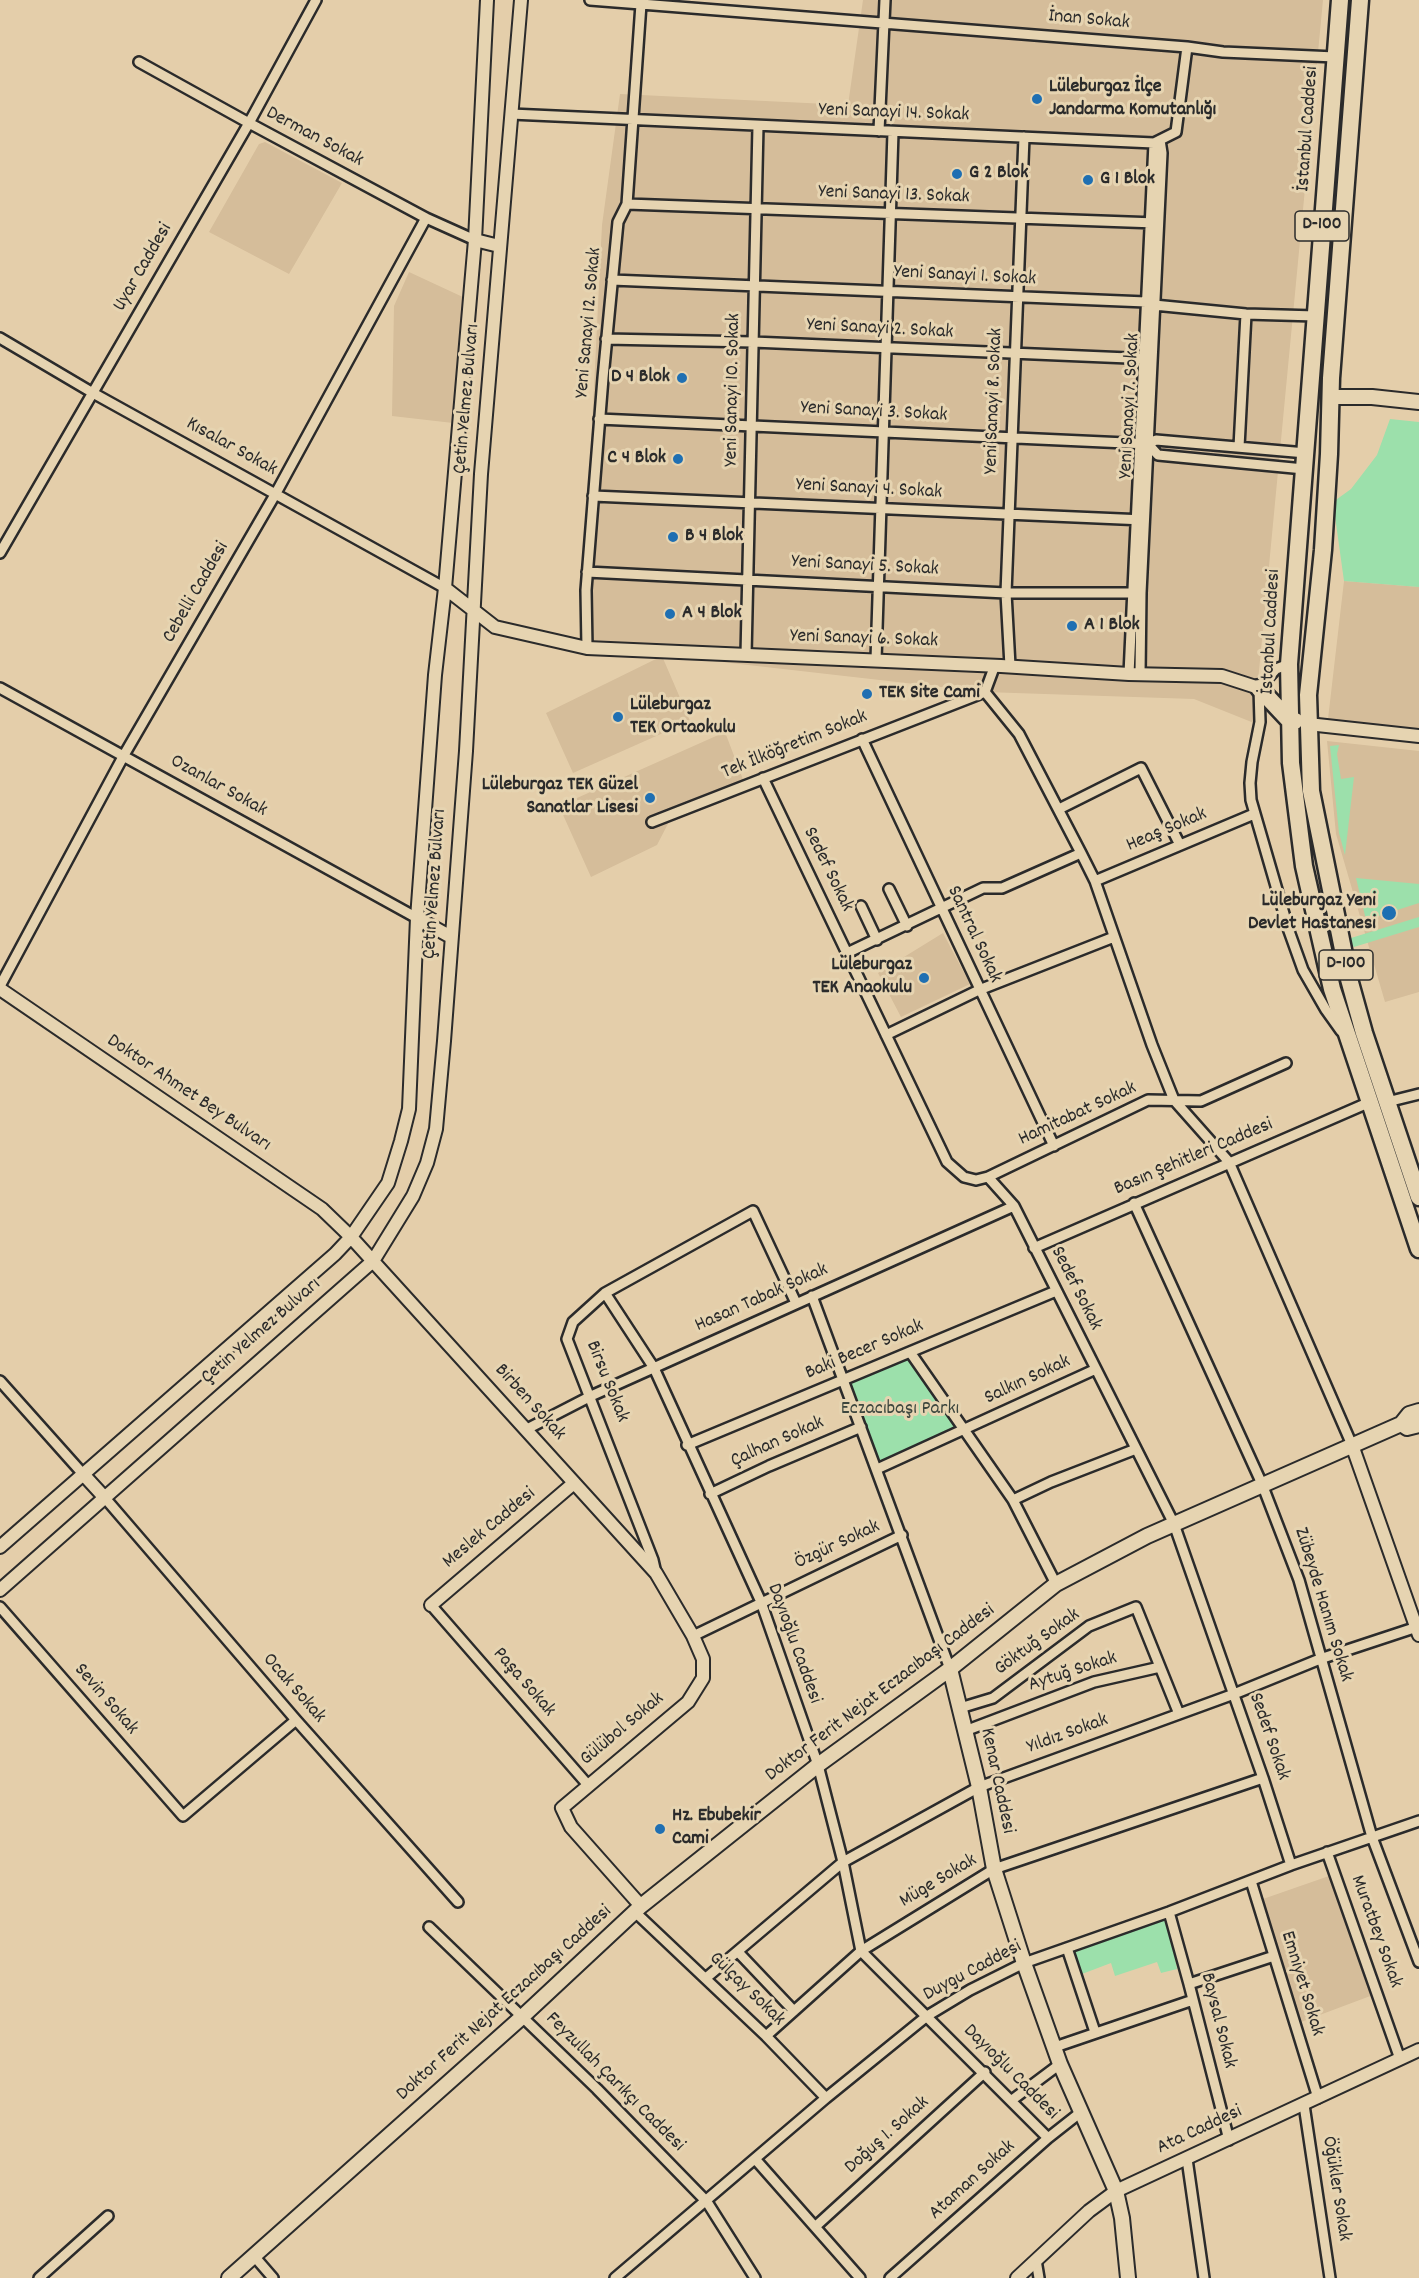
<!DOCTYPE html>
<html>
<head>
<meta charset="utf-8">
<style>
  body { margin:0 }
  canvas { display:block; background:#e4ceaa }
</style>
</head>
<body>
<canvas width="1419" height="2278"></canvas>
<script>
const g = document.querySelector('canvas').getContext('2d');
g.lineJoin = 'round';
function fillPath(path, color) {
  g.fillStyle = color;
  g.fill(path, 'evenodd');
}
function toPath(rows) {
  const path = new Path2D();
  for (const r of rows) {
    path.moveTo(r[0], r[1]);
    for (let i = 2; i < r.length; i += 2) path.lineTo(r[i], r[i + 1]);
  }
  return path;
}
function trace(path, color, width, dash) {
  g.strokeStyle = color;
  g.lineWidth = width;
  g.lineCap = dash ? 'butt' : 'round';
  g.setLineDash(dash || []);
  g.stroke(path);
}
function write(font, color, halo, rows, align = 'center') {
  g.font = font + ' Dekko,sans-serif';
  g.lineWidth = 6;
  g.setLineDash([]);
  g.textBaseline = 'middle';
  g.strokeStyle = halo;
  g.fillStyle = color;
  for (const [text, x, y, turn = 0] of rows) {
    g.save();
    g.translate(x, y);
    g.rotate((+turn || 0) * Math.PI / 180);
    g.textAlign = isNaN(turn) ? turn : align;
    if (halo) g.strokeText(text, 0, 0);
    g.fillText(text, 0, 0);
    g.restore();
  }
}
const built = toPath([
  [863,0,1323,0,1254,723,1194,699,985,692,669,656,581,650,602,225,620,94,848,105],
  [265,142,342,183,289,274,209,232,259,144],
  [409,272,465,298,453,423,392,416,394,306],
  [1344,581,1419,587,1419,729,1328,719],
  [662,656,690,721,573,773,546,713],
  [725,732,747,790,673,814,657,845,591,877,559,806],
  [1327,741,1419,751,1419,992,1385,1002,1336,834],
  [943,933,970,984,901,1017,878,973],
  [1329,1876,1373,1995,1301,2022,1263,1899]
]);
const green = toPath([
  [1390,419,1419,422,1419,587,1344,581,1333,502,1351,489,1377,455],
  [1339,745,1337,754,1341,779,1354,777,1345,855,1339,833,1330,746],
  [1356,878,1419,884,1419,903,1366,920],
  [1419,917,1419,927,1354,947,1350,943,1351,938],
  [908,1356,958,1429,880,1463,847,1380],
  [1167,1916,1177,1969,1161,1973,1157,1962,1115,1976,1111,1963,1082,1974,1073,1950]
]);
const minor = toPath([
  [590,0,1187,47,1223,52,1335,57],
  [139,62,249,123,426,218,475,240],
  [511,114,1154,143,1176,132,1187,47],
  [879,131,885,0],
  [627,204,1156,223],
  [612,280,1146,302,1154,305,1246,314,1316,316],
  [0,338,93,393,445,588],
  [606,339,753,342,1152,359],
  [599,419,1148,444,1156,440,1306,453],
  [1148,444,1158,455,1304,469],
  [1239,447,1246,314],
  [593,496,1144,520],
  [0,553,249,123,316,0],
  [587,572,1006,593,1141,593],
  [587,648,586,590,603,378,618,222,627,204,641,4],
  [746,655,758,126],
  [876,660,893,132],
  [1289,664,1276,669,1259,688,1260,722,1252,762,1250,783,1251,800,1289,931,1303,970,1326,1010,1341,1031],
  [995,665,985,692,1019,734,1081,853,1095,881,1152,1045,1174,1100,1229,1162,1352,1445],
  [1010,666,1006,593,1024,137],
  [1129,674,1154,143],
  [1140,674,1141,593,1162,153,1160,140],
  [0,688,417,918],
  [862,739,1054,1146],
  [763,778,947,1162,964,1177,976,1180,988,1177,1014,1206,1174,1524,1263,1778,1291,1865],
  [1059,809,1141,768,1180,845],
  [652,822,985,692],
  [1095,881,1254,814],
  [889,889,907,926],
  [861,906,877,940],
  [847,953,983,888,1002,888,1081,853],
  [0,986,124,755,276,493,426,218],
  [886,1035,979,990,1114,937],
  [1387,1102,1419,1094],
  [988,1177,1148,1100,1201,1101,1286,1063],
  [1134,1203,1262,1484,1299,1580,1372,1837,1419,1962],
  [1034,1248,1370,1102],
  [605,1293,654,1368,761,1602,818,1765,843,1862,861,1951,1048,2138],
  [812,1296,950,1669],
  [910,1352,1013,1500,1056,1584],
  [0,1381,83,1474],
  [527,1429,591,1396,1014,1206],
  [687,1445,1056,1291],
  [877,1469,1096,1369],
  [710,1494,769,1466,861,1427],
  [105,1498,296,1720,458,1902],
  [1013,1500,1051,1482,1136,1449],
  [656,1573,653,1560,567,1339,573,1322,605,1293,753,1211,796,1303],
  [431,1605,588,1785],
  [0,1607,183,1816,296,1720],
  [693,1636,902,1535],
  [960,1708,993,1698,1089,1626,1136,1607,1179,1714],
  [965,1731,1094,1682,1160,1667],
  [1327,1852,1400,2059],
  [1251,1881,1318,2098],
  [635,1912,766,2036,826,2098],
  [1169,1912,1189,1984,1229,2140],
  [429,1927,597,2089,707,2202,755,2278],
  [1067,1948,1095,2032],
  [738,1952,794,2011],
  [706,1978,843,1862,979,1787,1234,1694,1320,1659,1417,1627],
  [1189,1984,1274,1956],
  [766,2036,861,1951,994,1869,1263,1778],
  [1055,2047,1193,2000],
  [1012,2100,1060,2064],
  [1304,2105,1330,2278],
  [1187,2159,1204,2278],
  [756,2160,860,2278],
  [816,2226,985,2072],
  [254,2256,273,2278],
  [1036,2260,1039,2278],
  [39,2278,108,2216],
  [615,2278,826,2098,927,2016,970,1990,1024,1963,1169,1912,1291,1865,1419,1821],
  [890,2278,1048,2138,1081,2112]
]);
const tertiary = toPath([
  [475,240,499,246],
  [445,588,495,627,587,648,1001,666,1129,674,1222,676,1259,688],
  [1308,724,1419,736],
  [417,918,451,937],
  [0,989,322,1209,351,1237,656,1573,693,1636,703,1659,703,1678,688,1702,562,1808,571,1827,641,1906],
  [1352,1445,1419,1635],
  [83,1474,105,1498],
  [0,1547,335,1254,351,1237,388,1183,401,1141,409,1109,417,918,435,675,445,588,475,240,487,0],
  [0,1590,373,1261,413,1196,427,1163,436,1129,444,1041,466,751,481,474,521,0],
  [431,1605,574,1483],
  [1017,2278,1089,2211,1116,2191,1419,2050]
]);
const secondary = toPath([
  [1330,397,1372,397,1419,402],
  [1401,1424,1407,1428,1419,1425],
  [950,1669,979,1787,994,1869,1024,1963,1060,2064,1116,2191,1122,2218,1128,2278],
  [229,2278,522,2017,641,1906,818,1765,950,1669,1056,1584,1147,1536,1401,1424,1409,1414,1419,1411]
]);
const trunk = toPath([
  [1340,0,1289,664,1291,763,1304,866,1332,989,1419,1249],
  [1360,0,1331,378,1329,454,1323,550,1308,695,1311,791,1349,979,1364,1033,1419,1197],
  [1259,688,1289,720,1295,721]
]);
const markers = [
  [1037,99,6,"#1f6fb2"],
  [957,174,6,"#1f6fb2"],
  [1088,180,6,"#1f6fb2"],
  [682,378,6,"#1f6fb2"],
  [678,459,6,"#1f6fb2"],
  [673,537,6,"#1f6fb2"],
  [670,614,6,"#1f6fb2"],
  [1072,626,6,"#1f6fb2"],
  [867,694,6,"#1f6fb2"],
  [618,717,6,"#1f6fb2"],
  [650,798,6,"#1f6fb2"],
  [1389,913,8,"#1f6fb2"],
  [924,978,6,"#1f6fb2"],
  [660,1829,6,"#1f6fb2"]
];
const shields = [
  [1322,226,54],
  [1346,965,54]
];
const shieldNames = [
  ["D-100",1322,226],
  ["D-100",1346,965]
];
const streetNames = [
  ["İnan Sokak",1089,21,5],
  ["Yeni Sanayi 14. Sokak",894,114,2],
  ["İstanbul Caddesi",1309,129,-86],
  ["Derman Sokak",314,138,28],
  ["Yeni Sanayi 13. Sokak",894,196,2],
  ["Uyar Caddesi",144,268,-60],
  ["Yeni Sanayi 1. Sokak",965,277,3],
  ["Yeni Sanayi 12. Sokak",590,323,-85],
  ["Yeni Sanayi 2. Sokak",880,330,3],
  ["Yeni Sanayi 10. Sokak",734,390,-89],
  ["Çetin Yelmez Bulvarı",468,399,-85],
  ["Yeni Sanayi 8. Sokak",995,401,-88],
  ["Yeni Sanayi 7. Sokak",1131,406,-87],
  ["Yeni Sanayi 3. Sokak",874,413,3],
  ["Kısalar Sokak",231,448,29],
  ["Yeni Sanayi 4. Sokak",869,490,3],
  ["Yeni Sanayi 5. Sokak",865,567,3],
  ["Cebelli Caddesi",197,593,-60],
  ["İstanbul Caddesi",1272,632,-87],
  ["Yeni Sanayi 6. Sokak",864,640,2],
  ["Tek İlköğretim Sokak",795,746,-22],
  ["Ozanlar Sokak",218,787,29],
  ["Heaş Sokak",1167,831,-23],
  ["Sedef Sokak",827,870,64],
  ["Çetin Yelmez Bulvarı",436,884,-86],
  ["Santral Sokak",973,935,65],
  ["Doktor Ahmet Bey Bulvarı",188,1094,34],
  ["Hamitabat Sokak",1078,1115,-25],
  ["Basın Şehitleri Caddesi",1194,1158,-23],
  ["Sedef Sokak",1075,1289,63],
  ["Hasan Tabak Sokak",762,1299,-24],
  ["Çetin Yelmez Bulvarı",262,1332,-41],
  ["Baki Becer Sokak",865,1351,-23],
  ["Salkın Sokak",1028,1381,-25],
  ["Birsu Sokak",606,1382,68],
  ["Birben Sokak",529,1403,48],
  ["Çalhan Sokak",778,1443,-24],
  ["Meslek Caddesi",490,1529,-40],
  ["Özgür Sokak",838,1546,-25],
  ["Zübeyde Hanım Sokak",1322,1605,73],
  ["Göktuğ Sokak",1038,1643,-36],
  ["Dayıoğlu Caddesi",793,1644,70],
  ["Aytuğ Sokak",1073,1673,-18],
  ["Paşa Sokak",523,1683,49],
  ["Ocak Sokak",293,1689,49],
  ["Doktor Ferit Nejat Eczacıbaşı Caddesi",881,1694,-37],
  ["Sevin Sokak",105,1700,49],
  ["Gülübol Sokak",623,1730,-40],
  ["Yıldız Sokak",1068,1735,-20],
  ["Sedef Sokak",1268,1737,71],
  ["Kenar Caddesi",996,1781,78],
  ["Müge Sokak",939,1882,-31],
  ["Muratbey Sokak",1375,1932,70],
  ["Duygu Caddesi",973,1972,-28],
  ["Emniyet Sokak",1301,1984,73],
  ["Gülçay Sokak",746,1990,44],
  ["Doktor Ferit Nejat Eczacıbaşı Caddesi",505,2004,-42],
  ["Baysal Sokak",1217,2021,76],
  ["Dayıoğlu Caddesi",1010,2073,45],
  ["Feyzullah Çarıkçı Caddesi",614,2083,45],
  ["Ata Caddesi",1200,2131,-25],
  ["Doğuş 1. Sokak",888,2136,-42],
  ["Ataman Sokak",973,2181,-42],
  ["Öğükler Sokak",1335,2189,81]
];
const poiNames = [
  ["Lüleburgaz İlçe",1049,88],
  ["Jandarma Komutanlığı",1049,111],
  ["G 2 Blok",969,174],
  ["G 1 Blok",1100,180],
  ["D 4 Blok",670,378,"right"],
  ["C 4 Blok",666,459,"right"],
  ["B 4 Blok",685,537],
  ["A 4 Blok",682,614],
  ["A 1 Blok",1084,626],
  ["TEK Site Cami",879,694],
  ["Lüleburgaz",630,706],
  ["TEK Ortaokulu",630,729],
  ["Lüleburgaz TEK Güzel",638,786,"right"],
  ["Sanatlar Lisesi",638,809,"right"],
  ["Lüleburgaz Yeni",1376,902,"right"],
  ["Devlet Hastanesi",1376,925,"right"],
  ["Lüleburgaz",912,966,"right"],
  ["TEK Anaokulu",912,989,"right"],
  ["Hz. Ebubekir",672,1817],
  ["Cami",672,1840]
];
const parkNames = [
  ["Eczacıbaşı Parkı",900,1410]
];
fillPath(built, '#d5bd9a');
fillPath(green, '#9ce0ab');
trace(minor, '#2b2b2b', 14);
trace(tertiary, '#2b2b2b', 16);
trace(secondary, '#2b2b2b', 18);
trace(trunk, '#2b2b2b', 21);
trace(minor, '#e6d4b1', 9);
trace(tertiary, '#e6d4b1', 12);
trace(secondary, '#e6d4b1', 14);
trace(trunk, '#e6d4b1', 16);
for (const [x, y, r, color] of markers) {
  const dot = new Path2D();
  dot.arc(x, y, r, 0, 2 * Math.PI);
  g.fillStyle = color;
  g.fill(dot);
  trace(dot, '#e6d4b1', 2);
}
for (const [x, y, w] of shields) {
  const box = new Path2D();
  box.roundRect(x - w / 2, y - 15, w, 30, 4.5);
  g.fillStyle = '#e6d4b1';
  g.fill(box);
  trace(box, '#2b2b2b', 1.5);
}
write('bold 18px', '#2b2b2b', null, shieldNames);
write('20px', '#2b2b2b', '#e6d4b1', streetNames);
write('bold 20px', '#2b2b2b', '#e6d4b1', poiNames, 'left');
write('20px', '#3c463e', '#e6d4b1', parkNames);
</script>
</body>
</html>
